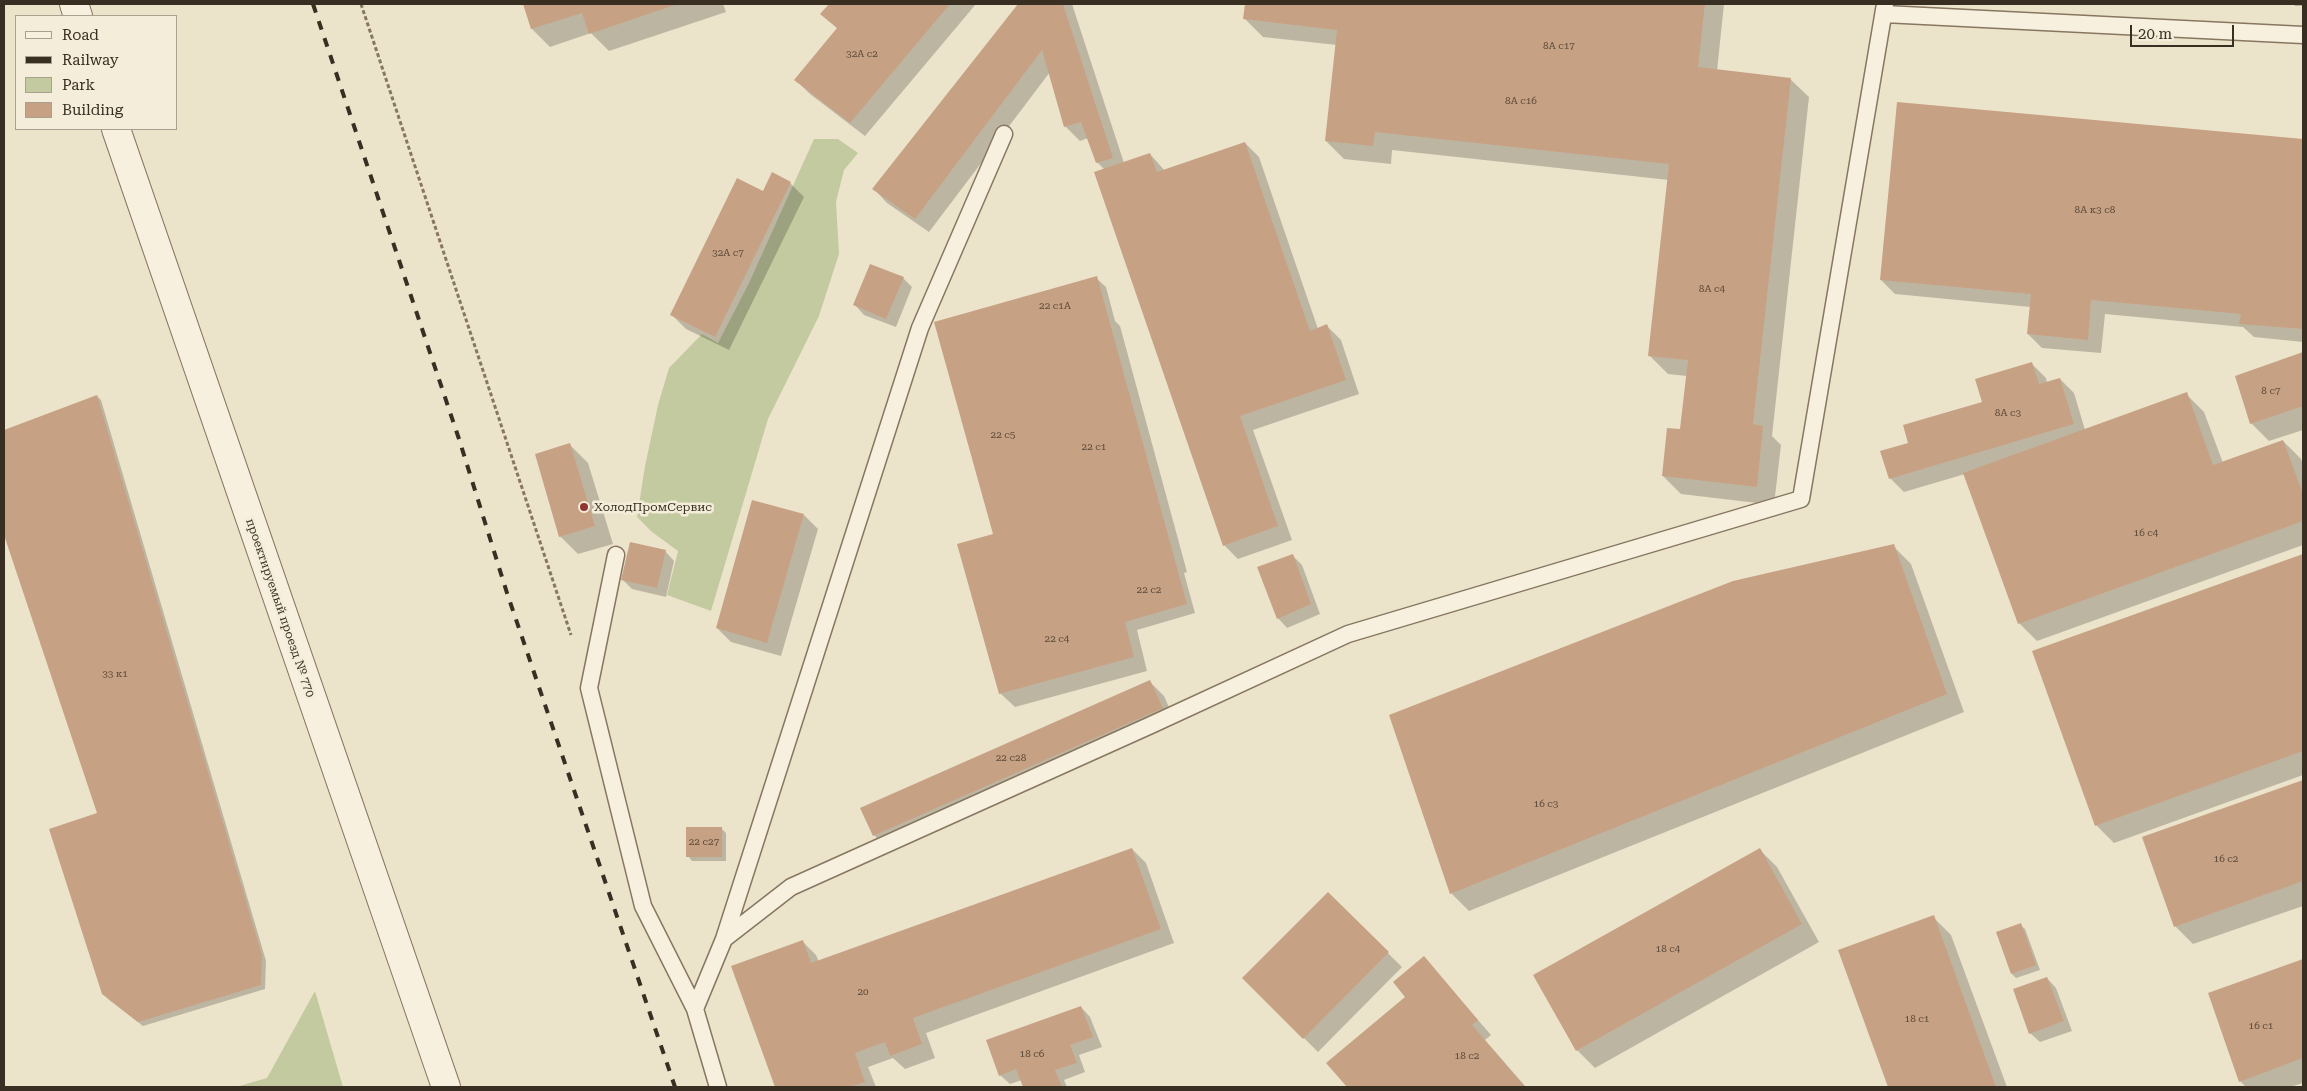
<!DOCTYPE html>
<html>
<head>
<meta charset="utf-8">
<style>
	body { margin:0 }
	#map { position:relative; width:2307px; height:1091px; overflow:hidden; background:#ece3cb; font-family:"Roboto Serif",serif }
	canvas { display:block }
	.frame { position:absolute; inset:0; border:5px solid #392e22; pointer-events:none }
	.legend { position:absolute; left:15px; top:15px; width:162px; height:115px; box-sizing:border-box; background:#f4edda; border:1px solid #a9a190; margin:0; padding:6px 9px; list-style:none; font-size:15px; color:#392e22 }
	.legend li { display:flex; align-items:center; gap:10px; height:25px }
	.legend b { width:25px; border:1px solid #a9a190 }
	.scale { position:absolute; left:2130px; top:25px; width:104px; height:22px; box-sizing:border-box; border:2px solid #392e22; border-top:0; padding-left:6px; font-size:15px; line-height:18px; white-space:nowrap; color:#392e22; -webkit-text-stroke:4px #f4edda; paint-order:stroke }
</style>
</head>
<body>
<div id="map">
<canvas width="2307" height="1091"></canvas>
<div class="frame"></div>
<ul class="legend">
<li><b style="height:6px;background:#f7f0de"></b>Road</li>
<li><b style="height:6px;background:#392e22"></b>Railway</li>
<li><b style="height:14px;background:#c4ca9f"></b>Park</li>
<li><b style="height:14px;background:#c7a184"></b>Building</li>
</ul>
<div class="scale">20 m</div>
</div>
<script>
const ctx = document.querySelector('canvas').getContext('2d');
ctx.lineJoin = 'round';
function paint(path, color) {
  ctx.fillStyle = color;
  ctx.fill(path, 'evenodd');
}
function toPath(rows) {
  const path = new Path2D();
  for (const r of rows) {
    path.moveTo(r[0], r[1]);
    for (let i = 2; i < r.length; i += 2) path.lineTo(r[i], r[i + 1]);
  }
  return path;
}
function strokePath(path, color, width, dash) {
  ctx.strokeStyle = color;
  ctx.lineWidth = width;
  ctx.lineCap = dash ? 'butt' : 'round';
  ctx.setLineDash(dash || []);
  ctx.stroke(path);
}
function drawText(font, color, halo, rows, align = 'center') {
  ctx.font = font + ' "Roboto Serif",serif';
  ctx.lineWidth = 5;
  ctx.setLineDash([]);
  ctx.textBaseline = 'middle';
  ctx.strokeStyle = halo;
  ctx.fillStyle = color;
  for (const [text, x, y, turn = 0] of rows) {
    ctx.save();
    ctx.translate(x, y);
    ctx.rotate((+turn || 0) * Math.PI / 180);
    ctx.textAlign = isNaN(turn) ? turn : align;
    if (halo) ctx.strokeText(text, 0, 0);
    ctx.fillText(text, 0, 0);
    ctx.restore();
  }
}
const green = toPath([
	[814,139,838,139,858,153,844,170,836,202,839,254,819,316,768,419,711,611,667,595,678,551,652,532,637,517,645,466,658,405,669,368,702,334,718,343,749,283],
	[315,991,343,1087,236,1087,267,1078]
]);
const shadow = toPath([
	[524,4,723,4,726,12,609,51,591,33,550,47,532,29],
	[830,4,976,4,865,136,810,94,796,80,838,29,822,14],
	[1020,4,1072,4,1124,163,1150,154,1165,171,1245,143,1259,157,1318,329,1327,326,1341,340,1359,394,1253,430,1292,540,1238,559,1224,545,1105,170,1098,163,1088,138,1080,141,1066,127,1050,72,929,232,887,203,874,189],
	[1246,4,1724,4,1717,71,1790,79,1809,97,1772,436,1781,445,1774,505,1681,494,1663,476,1681,431,1687,376,1668,374,1650,356,1669,180,1392,150,1391,164,1344,159,1326,141,1337,45,1263,37,1245,19],
	[2293,4,2303,4,2303,6,2295,6],
	[1898,104,2303,141,2303,342,2254,337,2243,327,2105,314,2101,353,2042,348,2028,334,2031,307,1895,294,1881,280],
	[790,183,804,197,729,350,686,329,672,315],
	[903,278,912,287,896,327,864,315,855,305],
	[1096,278,1106,287,1115,321,1120,326,1187,572,1184,573,1195,613,1137,630,1147,671,1015,707,1000,693,995,535],
	[2303,354,2303,430,2269,441,2251,423,2236,377],
	[2032,364,2046,378,2047,383,2060,379,2074,393,2085,430,2186,394,2204,412,2223,463,2283,441,2301,459,2303,465,2303,545,2037,641,2019,623,1965,474,1904,492,1890,478,1909,444,1984,403],
	[97,396,101,400,266,961,265,989,143,1026,108,999,98,814,4,531,4,431],
	[570,445,588,463,613,544,578,554,560,536],
	[804,515,818,529,781,656,731,642,717,628],
	[1893,546,1911,564,1964,712,1469,911,1451,893],
	[665,551,674,561,666,597,632,589,623,580],
	[1292,555,1302,565,1320,614,1287,628,1278,618],
	[2303,555,2303,775,2114,843,2096,825,2033,652],
	[1150,682,1164,696,1176,723,888,849,874,835],
	[2303,781,2303,906,2193,944,2175,926,2143,837],
	[721,828,726,833,726,861,692,861,688,856],
	[1132,849,1146,863,1174,943,926,1033,935,1058,905,1069,893,1058,868,1067,876,1087,776,1087,733,967,802,941,816,955,819,962],
	[1759,849,1777,867,1819,942,1595,1068,1577,1050],
	[1328,894,1402,967,1318,1052,1244,978],
	[1933,917,1951,935,2007,1087,1889,1087,1840,951],
	[2020,925,2025,929,2040,970,2016,978,2012,974,1997,933],
	[1424,958,1491,1035,1485,1040,1526,1087,1348,1087,1406,997],
	[2303,960,2303,1083,2290,1087,2246,1087,2240,1081,2210,994],
	[2047,978,2056,988,2072,1031,2040,1042,2030,1033],
	[1081,1007,1090,1017,1102,1047,1079,1055,1085,1072,1064,1080,1067,1087,1024,1087,1022,1080,1010,1084,1000,1075]
]);
const building = toPath([
	[523,4,678,4,589,34,582,13,531,29],
	[829,4,950,4,850,123,794,80,837,28,820,14],
	[1018,4,1063,4,1113,158,1096,163,1081,122,1064,127,1042,50,915,219,872,189],
	[1245,4,1705,4,1698,67,1791,78,1753,424,1763,426,1757,487,1662,476,1667,428,1680,429,1688,360,1648,356,1669,164,1375,132,1373,146,1325,141,1337,30,1243,19],
	[1897,102,2303,139,2303,329,2239,324,2241,314,2091,300,2088,340,2027,334,2031,294,1880,280],
	[1245,142,1310,331,1327,324,1346,380,1240,416,1278,526,1223,546,1094,172,1150,153,1157,172],
	[772,172,791,182,715,337,670,315,737,178,763,191],
	[870,264,904,277,886,319,853,305],
	[1097,276,1187,604,1125,622,1134,657,999,694,957,544,993,534,934,322],
	[2303,352,2303,406,2250,424,2235,376],
	[2032,362,2039,384,2060,378,2074,424,1889,479,1880,451,1908,443,1903,425,1982,402,1975,379],
	[2187,392,2213,465,2283,440,2303,494,2303,521,2018,624,1963,473],
	[97,395,262,955,261,985,138,1022,102,994,49,829,97,813,4,535,4,430],
	[570,443,595,526,559,537,535,454],
	[752,500,804,514,767,643,716,628],
	[630,542,666,550,657,588,621,580],
	[1894,544,1947,694,1450,894,1389,715,1733,581],
	[1293,554,1311,604,1277,619,1257,567],
	[2303,554,2303,751,2095,826,2032,651],
	[1150,680,1163,708,873,836,860,808],
	[2303,780,2303,881,2174,927,2142,837],
	[686,827,722,827,722,857,686,857],
	[1132,848,1161,929,913,1018,922,1044,890,1056,885,1042,855,1053,865,1082,850,1087,775,1087,731,966,803,940,811,963],
	[1760,848,1802,924,1576,1051,1533,975],
	[1328,892,1389,952,1303,1039,1242,978],
	[1934,915,1996,1087,1888,1087,1838,950],
	[2021,923,2036,965,2011,974,1996,932],
	[1424,956,1478,1020,1472,1025,1525,1087,1347,1087,1326,1063,1405,997,1393,982],
	[2303,959,2303,1058,2239,1082,2208,993],
	[2047,977,2064,1021,2029,1034,2013,989],
	[1081,1006,1093,1037,1070,1045,1077,1063,1055,1070,1062,1087,1023,1087,1016,1069,999,1076,986,1040]
]);
const path = toPath([
	[361,4,571,635]
]);
const service = toPath([
	[1884,14,2303,35],
	[616,555,589,688,643,906,695,1009],
	[724,939,920,328,1004,134],
	[718,1087,695,1009,724,939,791,887,1151,725,1348,634,1801,499,1885,4]
]);
const tertiary = toPath([
	[74,4,78,16],
	[116,129,446,1087]
]);
const rail = toPath([
	[313,4,459,439,507,593,675,1087]
]);
const markers = [
	[584,507,5,"#923635"]
];
const numberNames = [
	["8А с17",1559,46],
	["32А с2",862,54],
	["8А с16",1521,101],
	["8А к3 с8",2095,210],
	["32А с7",728,253],
	["8А с4",1712,289],
	["22 с1А",1055,306],
	["8 с7",2271,391],
	["8А с3",2008,413],
	["22 с5",1003,435],
	["22 с1",1094,447],
	["16 с4",2146,533],
	["22 с2",1149,590],
	["22 с4",1057,639],
	["33 к1",115,674],
	["22 с28",1011,758],
	["16 с3",1546,804],
	["22 с27",704,842],
	["16 с2",2226,859],
	["18 с4",1668,949],
	["20",863,992],
	["18 с1",1917,1019],
	["16 с1",2261,1026],
	["18 с6",1032,1054],
	["18 с2",1467,1056]
];
const poiNames = [
	["ХолодПромСервис",594,507]
];
const streetNames = [
	["проектируемый проезд № 770",280,608,71]
];
paint(green, '#c4ca9f');
paint(shadow, '#0003');
paint(building, '#c7a184');
strokePath(service, '#877660', 19);
strokePath(tertiary, '#877660', 30);
strokePath(path, '#877660', 3, [4, 2.5]);
strokePath(service, '#f7f0de', 16);
strokePath(tertiary, '#f7f0de', 28);
strokePath(rail, '#392e22', 4, [9, 9]);
for (const [x, y, r, color] of markers) {
  const dot = new Path2D();
  dot.arc(x, y, r, 0, 2 * Math.PI);
  ctx.fillStyle = color;
  ctx.fill(dot);
  strokePath(dot, '#f4edda', 2);
}
drawText('10px', '#5c4b3a', null, numberNames);
drawText('12px', '#392e22', '#f4edda', poiNames, 'left');
drawText('12px', '#392e22', '#f4edda', streetNames);
</script>
</body>
</html>
